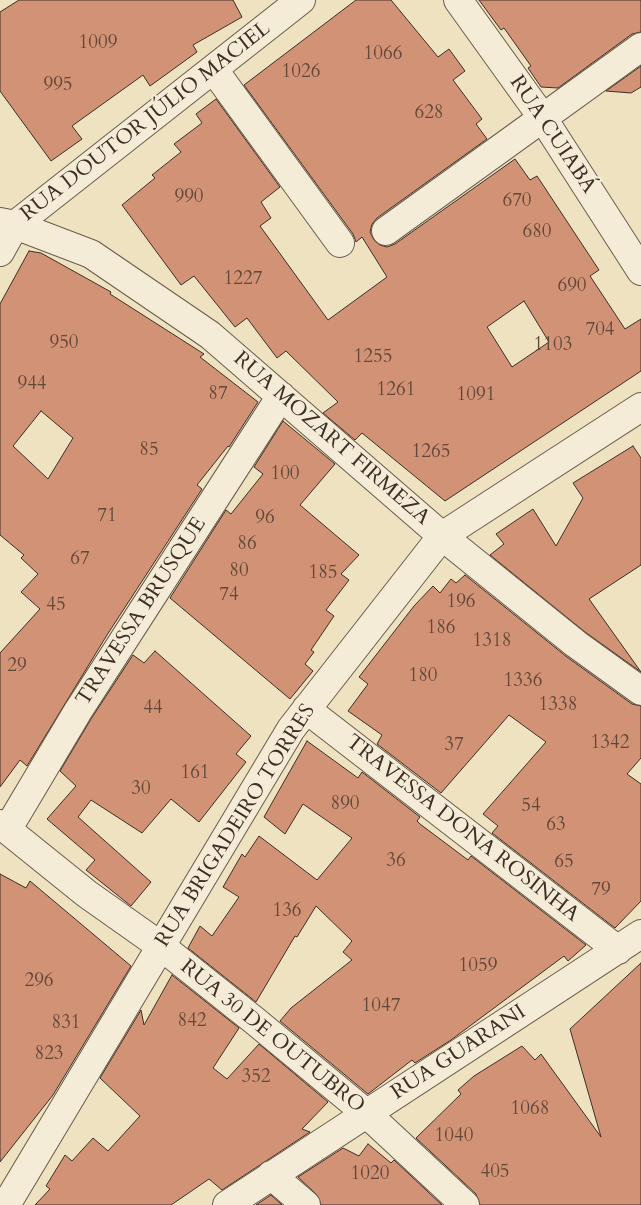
<!DOCTYPE html>
<html>
<head>
<meta charset="utf-8">
<style>
	body { margin:0 }
	canvas { display:block; background:#eee2c1 }
</style>
</head>
<body>
<canvas width="641" height="1205"></canvas>
<script>
const ctx = document.querySelector('canvas').getContext('2d');
ctx.lineJoin = 'round';
function paint(path, color) {
  ctx.fillStyle = color;
  ctx.fill(path, 'evenodd');
}
function toPath(rows) {
  const path = new Path2D();
  for (const r of rows) {
    path.moveTo(r[0], r[1]);
    for (let i = 2; i < r.length; i += 2) path.lineTo(r[i], r[i + 1]);
  }
  return path;
}
function strokePath(path, color, width, dash) {
  ctx.strokeStyle = color;
  ctx.lineWidth = width;
  ctx.lineCap = dash ? 'butt' : 'round';
  ctx.setLineDash(dash || []);
  ctx.stroke(path);
}
function drawText(font, color, halo, rows, align = 'center') {
  ctx.font = font + ' Cardo,serif';
  ctx.lineWidth = 4.5;
  ctx.setLineDash([]);
  ctx.textBaseline = 'middle';
  ctx.strokeStyle = halo;
  ctx.fillStyle = color;
  for (const [text, x, y, turn = 0] of rows) {
    ctx.save();
    ctx.translate(x, y);
    ctx.rotate((+turn || 0) * Math.PI / 180);
    ctx.textAlign = isNaN(turn) ? turn : align;
    if (halo) ctx.strokeText(text, 0, 0);
    ctx.fillText(text, 0, 0);
    ctx.restore();
  }
}
const building = toPath([
	[19,0,233,0,242,17,193,45,197,52,150,86,143,75,72,126,82,139,51,161,0,91,0,12,19,0],
	[356,0,391,0,438,57,449,49,465,71,453,80,482,119,476,124,487,139,377,218,372,224,370,232,374,240,380,245,387,247,395,244,515,159,530,180,537,176,599,270,590,276,625,329,641,319,641,371,445,501,362,433,355,440,323,413,338,402,286,351,277,358,247,318,235,327,194,276,181,285,122,205,155,178,152,175,181,152,174,144,202,123,196,114,216,99,280,187,261,202,271,218,260,226,328,320,387,277,362,237,356,242,353,234,244,85,356,0],
	[524,301,549,342,512,367,487,327,524,301],
	[479,0,641,0,641,32,632,34,558,88,541,87,528,68,531,66,504,28,501,30,479,0],
	[641,66,641,87,631,93,606,91,641,66],
	[29,251,41,253,111,292,110,294,204,354,200,357,258,402,229,447,228,446,197,485,202,489,107,635,27,766,20,760,0,787,0,653,40,609,21,592,38,574,21,558,24,555,0,535,0,304,29,251],
	[41,411,73,438,48,479,13,446,41,411],
	[283,421,335,464,300,505,359,555,341,574,349,580,326,610,334,616,311,650,314,652,305,664,313,671,290,699,170,598,226,510,231,514,263,474,254,467,283,421],
	[633,446,641,458,641,565,589,599,641,672,585,632,490,555,504,544,496,534,533,509,556,546,583,498,573,483,633,446],
	[465,575,567,657,632,704,641,706,641,758,627,774,641,784,641,901,615,928,492,833,498,826,483,814,546,742,509,715,441,793,377,744,382,735,348,711,368,684,359,677,414,606,433,586,440,593,451,579,456,583,465,575],
	[155,651,251,736,236,754,246,762,199,822,171,799,142,833,91,800,78,817,151,882,131,906,86,870,95,860,47,819,76,786,60,771,91,719,133,655,144,663,155,651],
	[307,741,358,778,362,772,420,817,417,821,420,824,468,860,471,856,586,945,568,961,564,956,451,1040,415,1063,412,1060,368,1094,280,1021,291,1008,352,960,343,952,352,941,316,906,297,937,295,936,256,1002,188,948,200,926,212,936,239,897,223,887,242,854,245,857,259,836,317,880,352,838,303,804,285,834,264,817,307,741],
	[0,874,26,888,30,881,131,966,53,1095,0,1162,0,874],
	[641,963,641,1205,480,1205,476,1194,416,1138,461,1094,458,1090,474,1076,522,1046,535,1060,541,1054,601,1137,570,1029,641,963],
	[172,975,239,1028,213,1068,227,1079,259,1044,328,1102,302,1129,310,1132,222,1190,209,1179,171,1205,35,1205,50,1189,46,1186,65,1155,72,1161,93,1138,108,1151,140,1116,100,1078,141,1010,144,1025,172,975],
	[368,1144,391,1163,394,1160,442,1205,321,1205,316,1194,298,1177,343,1148,359,1156,368,1144],
	[271,1195,282,1205,256,1205,271,1195]
]);
const minor = toPath([
	[458,0,542,117,641,271],
	[214,70,340,243],
	[0,222,15,225,91,254,210,335,442,536,576,644,641,691],
	[386,231,641,47],
	[0,252,15,225,301,0],
	[306,709,618,950],
	[0,824,87,894,162,947,255,1021,366,1113,465,1205],
	[7,830,78,711,281,396],
	[271,1175,306,1205],
	[6,1205,291,729,442,536,641,407],
	[227,1205,641,934]
]);
const numberNames = [
	["1009",98,44],
	["1066",383,55],
	["1026",301,73],
	["995",58,86],
	["628",429,114],
	["990",189,198],
	["670",517,202],
	["680",537,233],
	["1227",243,280],
	["690",572,287],
	["704",600,331],
	["950",64,344],
	["1103",553,346],
	["1255",373,358],
	["944",32,385],
	["1261",396,391],
	["87",218,395],
	["1091",476,396],
	["85",149,451],
	["1265",431,453],
	["100",285,475],
	["71",107,517],
	["96",265,519],
	["86",247,545],
	["67",80,560],
	["80",239,572],
	["185",323,574],
	["74",229,596],
	["196",461,603],
	["45",56,606],
	["186",441,629],
	["1318",492,642],
	["29",17,667],
	["180",423,677],
	["1336",523,682],
	["1338",558,706],
	["44",153,709],
	["1342",610,744],
	["37",454,746],
	["161",195,774],
	["30",141,790],
	["890",345,805],
	["54",531,807],
	["63",556,826],
	["36",396,862],
	["65",564,863],
	["79",601,891],
	["136",287,912],
	["1059",478,967],
	["296",39,982],
	["1047",381,1007],
	["842",192,1022],
	["831",66,1024],
	["823",49,1055],
	["352",256,1078],
	["1068",530,1110],
	["1040",454,1137],
	["405",495,1173],
	["1020",370,1175]
];
const streetNames = [
	["RUA DOUTOR JÚLIO MACIEL",146,122,-38],
	["RUA CUIABÁ",552,135,56],
	["RUA MOZART FIRMEZA",331,439,41],
	["TRAVESSA BRUSQUE",142,612,-57],
	["RUA BRIGADEIRO TORRES",236,826,-58],
	["TRAVESSA DONA ROSINHA",462,829,38],
	["RUA 30 DE OUTUBRO",272,1037,39],
	["RUA GUARANI",459,1053,-33]
];
paint(building, '#d29275');
strokePath(building, '#3e2f26', 1);
strokePath(minor, '#6a5c4d', 30);
strokePath(minor, '#f4ecd7', 28);
drawText('19px', '#63483a', null, numberNames);
drawText('21px', '#3e2f26', '#f4ecd7', streetNames);
</script>
</body>
</html>
